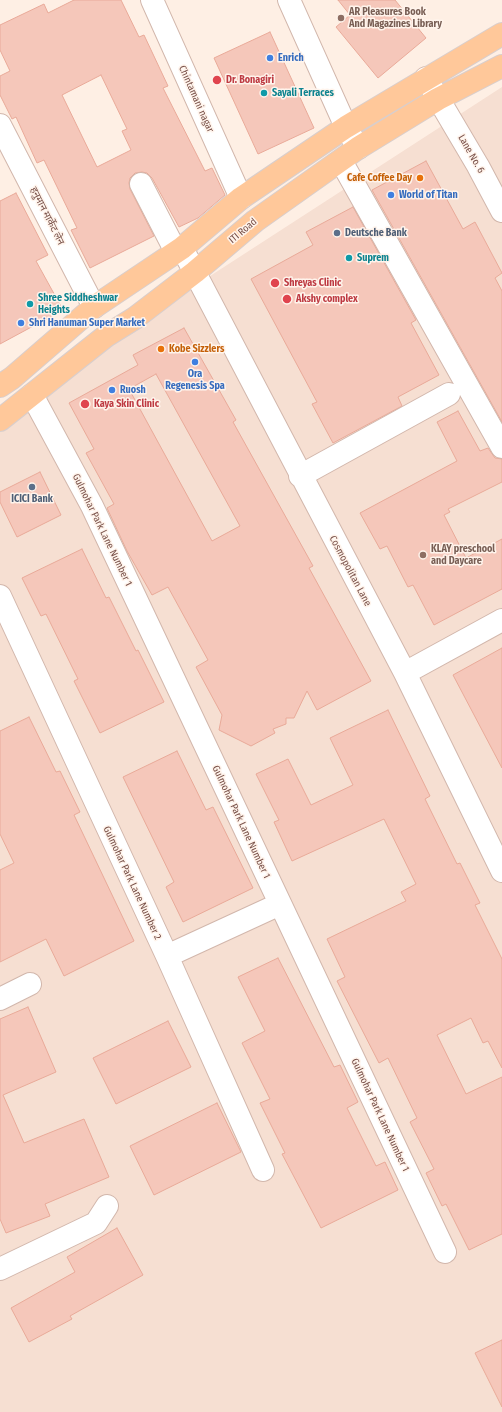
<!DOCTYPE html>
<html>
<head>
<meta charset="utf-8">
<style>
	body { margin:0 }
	canvas { display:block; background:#feefe4 }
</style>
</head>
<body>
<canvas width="502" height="1412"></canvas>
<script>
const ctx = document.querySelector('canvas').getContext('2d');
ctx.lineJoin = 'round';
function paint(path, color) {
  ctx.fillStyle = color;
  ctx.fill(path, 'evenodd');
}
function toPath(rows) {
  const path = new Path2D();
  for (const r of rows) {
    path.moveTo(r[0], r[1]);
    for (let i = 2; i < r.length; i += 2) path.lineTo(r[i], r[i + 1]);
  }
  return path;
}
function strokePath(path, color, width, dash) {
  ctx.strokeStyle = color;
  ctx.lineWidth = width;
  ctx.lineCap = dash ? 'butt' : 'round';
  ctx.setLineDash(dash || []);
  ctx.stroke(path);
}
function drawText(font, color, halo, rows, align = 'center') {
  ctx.font = font + ' "Fira Sans Condensed","Noto Sans Devanagari",sans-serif';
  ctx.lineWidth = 3;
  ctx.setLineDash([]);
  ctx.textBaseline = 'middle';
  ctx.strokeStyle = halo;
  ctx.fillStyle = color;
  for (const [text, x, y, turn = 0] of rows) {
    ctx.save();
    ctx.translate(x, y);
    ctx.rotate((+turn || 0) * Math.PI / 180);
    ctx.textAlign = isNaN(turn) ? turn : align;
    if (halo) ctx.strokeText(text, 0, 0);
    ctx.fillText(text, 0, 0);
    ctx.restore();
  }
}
const residential = toPath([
	[502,87,502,1412,0,1412,0,412]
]);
const building = toPath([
	[74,0,121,0,139,37,144,35,168,86,163,88,205,171,212,168,225,195,198,218,179,227,152,178,147,173,142,172,135,173,130,178,129,183,130,189,154,236,90,268,71,230,77,228,44,160,37,163,16,117,12,119,0,95,0,76,10,71,0,50,0,25,44,4,48,13,74,0],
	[101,75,127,129,122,131,131,150,97,167,62,95,101,75],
	[338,0,395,0,426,38,378,78,336,27,350,15,338,0],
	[270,32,314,128,258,154,214,58,270,32],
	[426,161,463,229,475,222,502,273,495,278,502,291,502,422,372,190,426,161],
	[16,193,48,255,36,261,63,310,0,344,0,201,16,193],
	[353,207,416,320,411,323,439,375,398,397,402,406,333,443,312,404,317,402,251,279,313,245,306,232,353,207],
	[184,328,236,420,233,422,313,566,309,568,371,681,317,710,307,691,294,718,286,718,286,724,273,729,275,733,251,746,219,730,222,715,196,667,208,660,168,587,152,595,127,551,107,508,114,504,86,453,94,449,69,403,138,365,133,355,184,328],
	[156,374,240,526,212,541,129,389,156,374],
	[458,411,480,451,488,448,495,458,502,459,502,482,448,509,450,512,444,515,466,558,502,539,502,589,434,625,413,585,408,587,387,546,380,549,360,513,457,461,437,422,458,411],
	[40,472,61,515,17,537,0,502,0,492,40,472],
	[82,549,106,598,109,597,136,651,138,650,164,702,100,733,74,681,78,679,46,614,41,616,22,578,82,549],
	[502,648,502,768,453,675,502,648],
	[388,710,430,796,425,799,457,864,460,863,480,903,475,905,502,959,502,1068,488,1041,483,1043,471,1018,437,1035,466,1094,502,1077,502,1234,469,1250,446,1204,442,1206,426,1173,434,1169,410,1122,417,1118,388,1058,379,1063,337,981,345,977,327,939,406,901,401,892,416,884,384,819,292,861,274,822,279,820,256,774,288,759,311,805,353,785,330,738,388,710],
	[29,717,56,772,60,771,80,812,74,815,134,941,64,976,46,939,0,962,0,870,14,863,0,834,0,731,29,717],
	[177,751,206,810,213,807,253,888,183,922,166,887,174,882,123,777,177,751],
	[278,958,334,1067,340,1065,358,1102,347,1108,376,1166,385,1162,398,1190,321,1228,282,1154,285,1153,260,1103,270,1099,242,1043,265,1031,238,977,278,958],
	[28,1007,56,1072,3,1095,24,1143,84,1119,109,1177,45,1204,50,1216,6,1233,0,1219,0,1019,28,1007],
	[168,1021,191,1067,116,1104,93,1058,168,1021],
	[217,1103,241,1152,154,1195,130,1146,217,1103],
	[117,1228,143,1275,70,1316,72,1319,29,1342,11,1308,75,1272,67,1257,117,1228],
	[502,1340,502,1407,475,1353,502,1340]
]);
const minor = toPath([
	[152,0,241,198],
	[289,0,346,127,358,148],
	[426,78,478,166,502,211],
	[0,125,94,307],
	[341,161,502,447],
	[141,184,176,252],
	[182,248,405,673,502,871],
	[32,395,92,506,445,1252],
	[300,476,449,394],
	[0,596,167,956,263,1170],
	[405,673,502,620],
	[167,956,280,904],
	[0,999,30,984],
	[0,1269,96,1223,107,1206]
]);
const major = toPath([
	[0,386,12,378,94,307,182,248,241,198,346,127,502,34],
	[0,420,106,336,135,318,195,272,255,221,358,148,438,99,502,66]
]);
const markers = [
	[341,18,4,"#8d6e63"],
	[270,58,4,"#3f7fe0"],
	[217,80,5,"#e0444e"],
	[264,93,4,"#0f9aa8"],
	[420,178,4,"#e8710a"],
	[391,195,4,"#3f7fe0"],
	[337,233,4,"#5c6f8a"],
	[349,258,4,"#0f9aa8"],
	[275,283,5,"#e0444e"],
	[287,299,5,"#e0444e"],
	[30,304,4,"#0f9aa8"],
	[21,323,4,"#3f7fe0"],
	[161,349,4,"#e8710a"],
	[195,362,4,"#3f7fe0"],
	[112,390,4,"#3f7fe0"],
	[85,404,5,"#e0444e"],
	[32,487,4,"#5c6f8a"],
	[423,555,4,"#8d6e63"]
];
const educationNames = [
	["AR Pleasures Book",349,12],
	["And Magazines Library",349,24],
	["KLAY preschool",431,549],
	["and Daycare",431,561]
];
const shopNames = [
	["Enrich",278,58],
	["World of Titan",399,195],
	["Shri Hanuman Super Market",29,323],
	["Ora",195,374,"center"],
	["Regenesis Spa",195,386,"center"],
	["Ruosh",120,390]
];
const healthNames = [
	["Dr. Bonagiri",226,80],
	["Shreyas Clinic",284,283],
	["Akshy complex",296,299],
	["Kaya Skin Clinic",94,404]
];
const cultureNames = [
	["Sayali Terraces",272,93],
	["Suprem",357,258],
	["Shree Siddheshwar",38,298],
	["Heights",38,310]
];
const streetNames = [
	["Chintamani nagar",196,99,66],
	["Lane No. 6",471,154,60],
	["हनुमान मार्केट लेन",47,216,63],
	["ITI Road",243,231,-40],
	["Gulmohar Park Lane Number 1",102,530,64],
	["Cosmopolitan Lane",350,571,62],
	["Gulmohar Park Lane Number 1",241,822,65],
	["Gulmohar Park Lane Number 2",132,883,65],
	["Gulmohar Park Lane Number 1",380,1115,65]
];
const foodNames = [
	["Cafe Coffee Day",412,178],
	["Kobe Sizzlers",169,349,"left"]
];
const serviceNames = [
	["Deutsche Bank",345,233],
	["ICICI Bank",32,499,"center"]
];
paint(residential, '#f6dfd2');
paint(building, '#f5c7ba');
strokePath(building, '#e9aa99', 1);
strokePath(minor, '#d2b7ac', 24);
strokePath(major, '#d9cecc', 24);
strokePath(minor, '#fff', 22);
strokePath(major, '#ffc89a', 22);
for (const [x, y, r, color] of markers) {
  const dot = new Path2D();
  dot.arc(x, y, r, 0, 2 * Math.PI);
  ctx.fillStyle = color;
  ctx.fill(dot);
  strokePath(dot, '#fff4ec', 1.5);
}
drawText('bold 10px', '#785e54', '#fff4ec', educationNames, 'left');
drawText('bold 10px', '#366cbe', '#fff4ec', shopNames, 'left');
drawText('bold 10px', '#be3a42', '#fff4ec', healthNames, 'left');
drawText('bold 10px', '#0d838f', '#fff4ec', cultureNames, 'left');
drawText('10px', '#785048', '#fff4ec', streetNames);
drawText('bold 10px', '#c56008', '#fff4ec', foodNames, 'right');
drawText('bold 10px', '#4e5e75', '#fff4ec', serviceNames, 'left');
</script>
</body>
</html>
